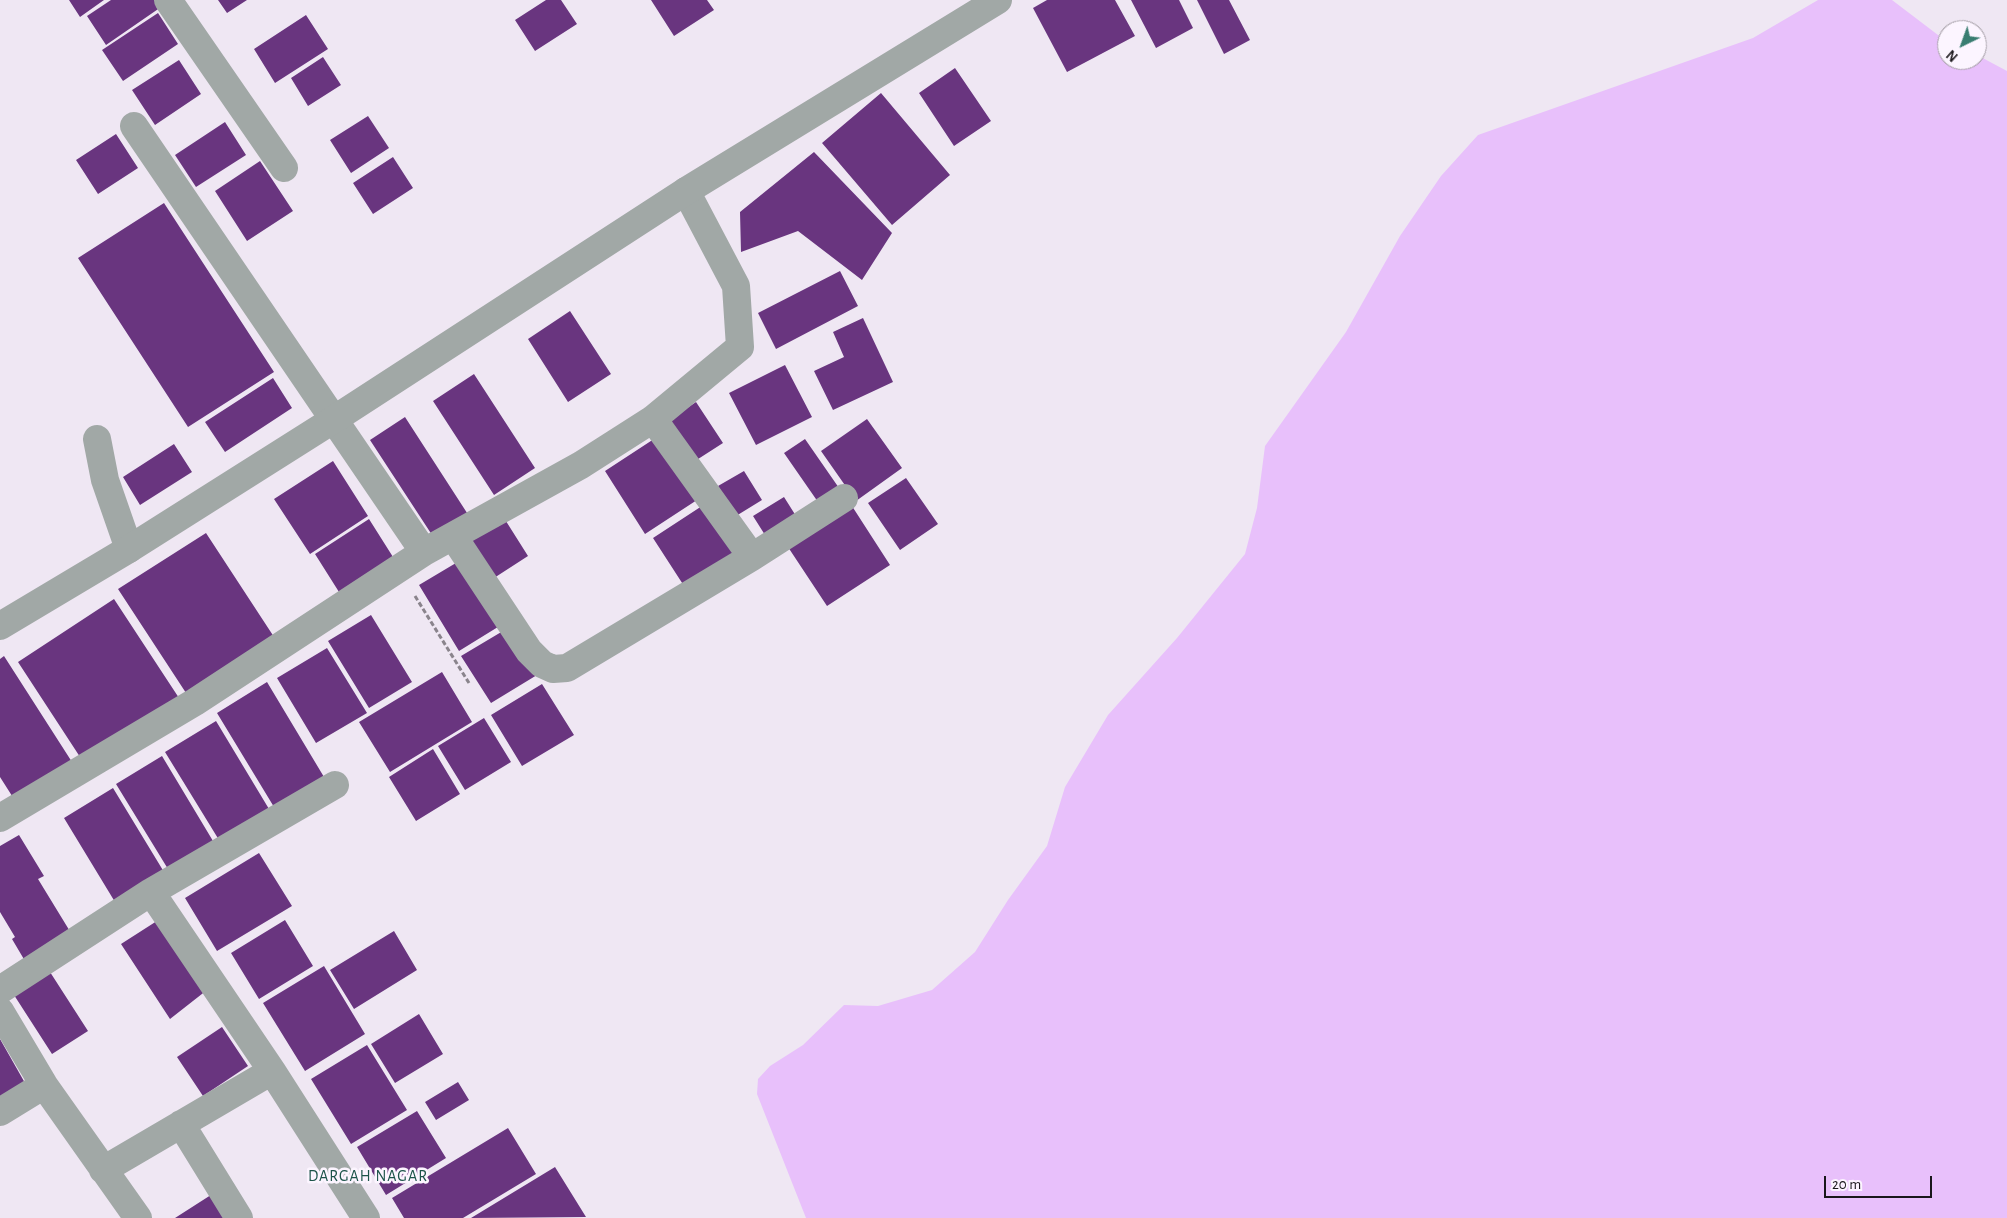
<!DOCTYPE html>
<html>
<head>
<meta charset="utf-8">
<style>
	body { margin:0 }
	#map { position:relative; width:2007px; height:1218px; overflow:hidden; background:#efe7f3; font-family:"Alegreya Sans",sans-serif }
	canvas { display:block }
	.north { position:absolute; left:1937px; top:20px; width:50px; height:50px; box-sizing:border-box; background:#fcf5ff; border:1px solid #a29ca4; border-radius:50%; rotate:222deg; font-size:14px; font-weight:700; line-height:20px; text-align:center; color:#1a171b }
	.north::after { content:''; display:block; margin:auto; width:18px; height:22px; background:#397d71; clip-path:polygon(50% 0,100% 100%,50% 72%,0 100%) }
	.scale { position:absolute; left:1824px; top:1176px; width:108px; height:22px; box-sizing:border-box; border:2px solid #1a171b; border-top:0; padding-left:6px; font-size:15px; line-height:18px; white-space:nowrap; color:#1a171b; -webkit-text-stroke:4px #fcf5ff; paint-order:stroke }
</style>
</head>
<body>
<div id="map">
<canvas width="2007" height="1218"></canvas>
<div class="north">N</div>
<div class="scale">20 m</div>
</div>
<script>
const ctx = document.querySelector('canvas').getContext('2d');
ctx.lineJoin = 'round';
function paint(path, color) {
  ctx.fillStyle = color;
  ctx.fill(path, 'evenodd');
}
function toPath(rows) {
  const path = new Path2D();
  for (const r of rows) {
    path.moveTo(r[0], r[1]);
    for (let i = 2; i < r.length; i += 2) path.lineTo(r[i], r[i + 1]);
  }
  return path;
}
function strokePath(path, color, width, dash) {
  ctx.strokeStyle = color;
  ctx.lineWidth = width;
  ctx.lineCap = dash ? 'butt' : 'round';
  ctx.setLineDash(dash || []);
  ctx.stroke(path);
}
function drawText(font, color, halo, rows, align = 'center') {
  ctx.font = font + ' "Alegreya Sans",sans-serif';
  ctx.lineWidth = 5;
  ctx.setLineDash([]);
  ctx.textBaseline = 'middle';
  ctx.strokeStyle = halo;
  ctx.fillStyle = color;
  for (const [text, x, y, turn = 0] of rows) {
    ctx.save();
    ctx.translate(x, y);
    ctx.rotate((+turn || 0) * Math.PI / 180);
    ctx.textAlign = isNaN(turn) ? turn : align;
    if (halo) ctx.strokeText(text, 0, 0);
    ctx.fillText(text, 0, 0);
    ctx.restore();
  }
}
const green = toPath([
	[1818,0,1892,0,1938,35,1947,40,1947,60,1977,60,1977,55,2007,71,2007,1218,806,1218,757,1094,758,1079,770,1066,803,1045,844,1005,878,1006,932,990,975,952,1008,900,1047,846,1065,787,1108,715,1177,638,1245,554,1257,508,1265,446,1346,332,1400,236,1441,176,1478,135,1753,38]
]);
const building = toPath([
	[69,0,104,0,80,17],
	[111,0,161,0,164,5,106,45,87,16],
	[218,0,247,0,227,13],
	[546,0,561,0,577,24,535,51,515,20],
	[651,0,707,0,714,10,674,36],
	[1047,0,1115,0,1135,36,1067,72,1033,8],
	[1131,0,1179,0,1193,28,1156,48],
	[1197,0,1229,0,1250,40,1224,54],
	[158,13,178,44,123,81,102,50],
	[306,15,328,49,275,83,254,49],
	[323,57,341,85,308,106,291,78],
	[179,60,201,94,155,125,132,90],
	[955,68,991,121,954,146,919,93],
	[881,93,950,175,892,225,822,143],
	[368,116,389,148,351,173,330,140],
	[225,122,246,155,196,187,175,155],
	[116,134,138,168,98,194,76,160],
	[814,152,892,233,862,280,798,231,741,252,740,212],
	[393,157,413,188,373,214,353,183],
	[260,161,293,211,247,241,215,191],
	[164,203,274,372,188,427,78,258],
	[840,271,858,306,776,349,758,313],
	[570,311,611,374,568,402,528,339],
	[863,318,893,382,833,410,814,371,844,357,833,332],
	[785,365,812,417,756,445,729,393],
	[474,374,535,468,494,495,433,401],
	[273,378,292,408,225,452,205,422],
	[696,402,723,443,695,461,669,420],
	[405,417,469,516,434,538,370,440],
	[867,419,902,468,856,501,821,451],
	[657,437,697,500,645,534,605,471],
	[805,439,839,488,818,502,784,453],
	[174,444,192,472,140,505,123,477],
	[333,461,368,516,310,554,274,499],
	[744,471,762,500,736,516,718,486],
	[906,478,938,524,900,550,868,503],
	[784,497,796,516,765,535,753,516],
	[850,503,890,565,827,606,786,544],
	[705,504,738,555,686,589,653,538],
	[504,518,528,556,494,578,470,540],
	[369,519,393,557,339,592,315,554],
	[206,533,276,640,188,696,118,589],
	[466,557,506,622,459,651,419,585],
	[114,599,179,698,82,760,18,662],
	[371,615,412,682,369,708,328,641],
	[508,628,537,675,491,703,461,656],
	[327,648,367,713,316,743,277,678],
	[4,656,72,762,14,799,0,777,0,659],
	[442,672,472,722,390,772,359,722],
	[267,682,324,777,274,807,217,713],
	[542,684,574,735,522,766,491,715],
	[484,718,511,762,465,790,438,746],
	[216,721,269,809,219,840,165,752],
	[433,749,460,794,416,821,389,777],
	[162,756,213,841,168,869,116,784],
	[113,788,164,872,115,902,64,818],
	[19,835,44,876,38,879,71,933,25,961,12,939,15,937,0,912,0,846],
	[259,853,292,906,217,951,185,898],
	[160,919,207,990,170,1019,121,944],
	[285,920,313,966,259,999,231,953],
	[394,931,417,970,354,1009,330,970],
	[324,966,365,1034,305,1071,263,1003],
	[50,972,88,1031,52,1054,14,995],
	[419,1014,443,1054,395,1083,371,1044],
	[222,1027,248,1066,203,1096,177,1057],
	[0,1039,25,1083,0,1097],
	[367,1045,407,1110,351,1144,311,1079],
	[458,1082,469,1100,436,1120,425,1102],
	[417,1111,446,1158,386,1195,357,1147],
	[508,1128,536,1174,463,1218,404,1218,392,1198],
	[555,1167,586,1217,471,1218],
	[214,1193,231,1218,175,1218]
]);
const path = toPath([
	[415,596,469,683]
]);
const minor = toPath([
	[168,0,284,168],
	[134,126,424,552],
	[97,439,105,480,129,549],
	[453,536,529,651,542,664,553,669,567,668,752,557,653,419],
	[752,557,844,498],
	[0,818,195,702,424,552,581,465,653,419,740,347,736,286,686,191],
	[151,892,272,1071,366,1218],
	[0,990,151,892,335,785],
	[0,1011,44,1085,138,1218],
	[0,1112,44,1085],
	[181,1124,239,1218],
	[103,1170,272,1071]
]);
const tertiary = toPath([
	[0,626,129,549,333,420,686,191,998,0]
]);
const neighbourhoodNames = [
	["DARGAH NAGAR",368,1176]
];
paint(green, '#e8c0fb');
paint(building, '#69357f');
strokePath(path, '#8a848c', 3, [5, 2.5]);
strokePath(minor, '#a1a8a6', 28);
strokePath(tertiary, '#a1a8a6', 28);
ctx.letterSpacing = '1px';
drawText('16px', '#1d544a', '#fcf5ff', neighbourhoodNames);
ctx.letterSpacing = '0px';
</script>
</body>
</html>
